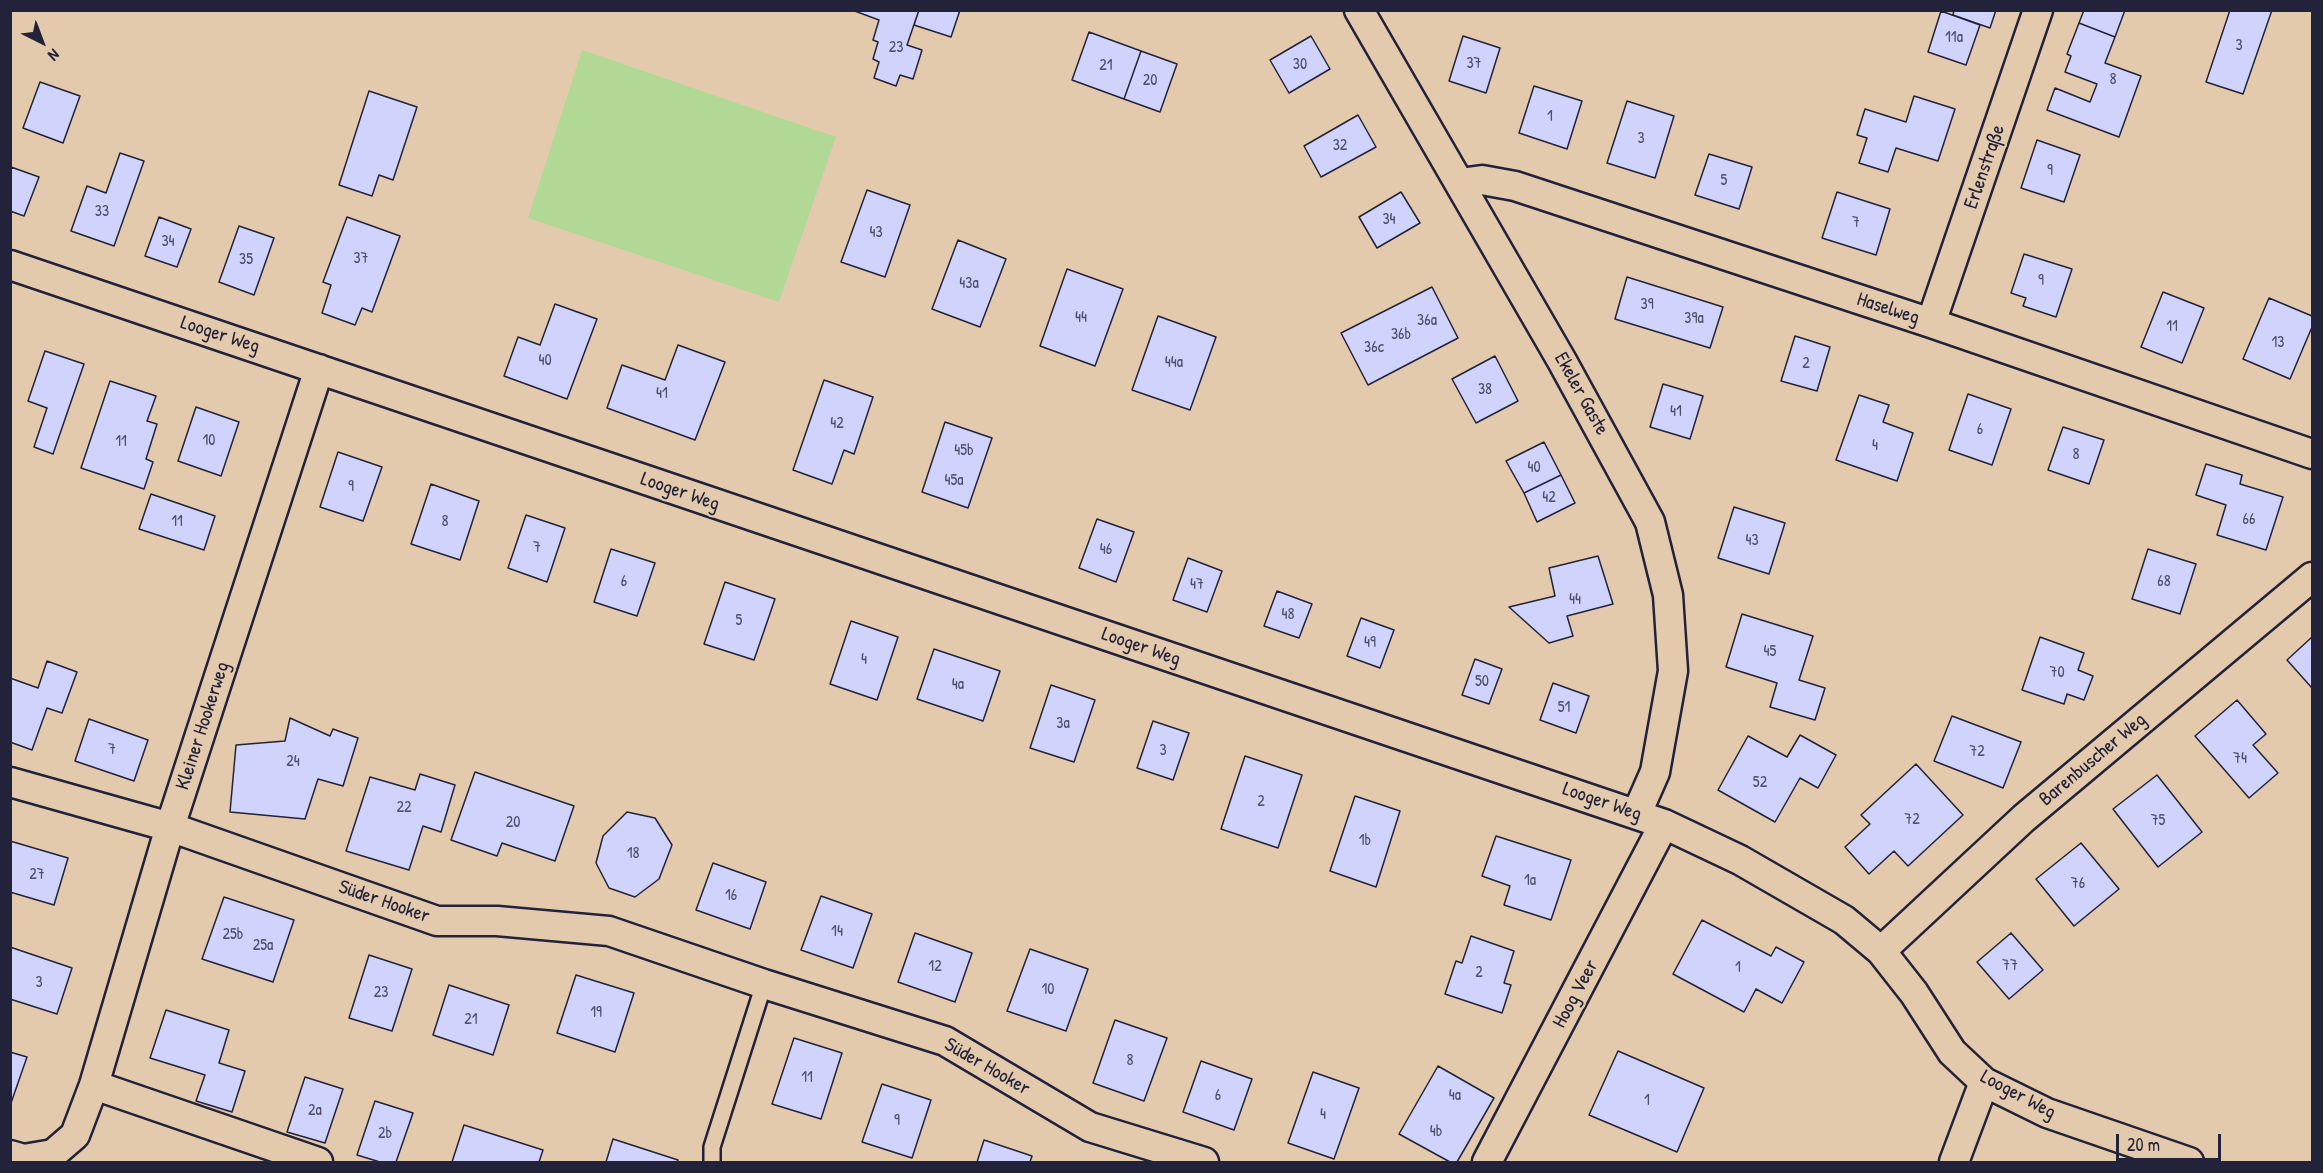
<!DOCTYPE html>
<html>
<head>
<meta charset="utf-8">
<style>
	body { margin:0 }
	#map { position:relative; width:2323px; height:1173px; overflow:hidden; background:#e4caac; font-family:"Patrick Hand",sans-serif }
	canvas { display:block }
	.frame { position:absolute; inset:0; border:12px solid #22223b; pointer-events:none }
	.north { position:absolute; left:12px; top:12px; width:60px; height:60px; -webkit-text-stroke:4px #e4caac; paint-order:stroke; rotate:138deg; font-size:16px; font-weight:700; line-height:24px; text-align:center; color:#22223b }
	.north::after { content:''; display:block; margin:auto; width:21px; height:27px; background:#22223b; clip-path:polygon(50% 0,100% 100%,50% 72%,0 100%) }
	.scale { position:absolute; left:2116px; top:1134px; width:105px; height:27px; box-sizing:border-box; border:3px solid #22223b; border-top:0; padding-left:8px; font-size:18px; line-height:21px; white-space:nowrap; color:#22223b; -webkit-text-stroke:4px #e4caac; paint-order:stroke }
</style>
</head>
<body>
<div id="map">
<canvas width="2323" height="1173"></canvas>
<div class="frame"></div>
<div class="north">N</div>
<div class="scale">20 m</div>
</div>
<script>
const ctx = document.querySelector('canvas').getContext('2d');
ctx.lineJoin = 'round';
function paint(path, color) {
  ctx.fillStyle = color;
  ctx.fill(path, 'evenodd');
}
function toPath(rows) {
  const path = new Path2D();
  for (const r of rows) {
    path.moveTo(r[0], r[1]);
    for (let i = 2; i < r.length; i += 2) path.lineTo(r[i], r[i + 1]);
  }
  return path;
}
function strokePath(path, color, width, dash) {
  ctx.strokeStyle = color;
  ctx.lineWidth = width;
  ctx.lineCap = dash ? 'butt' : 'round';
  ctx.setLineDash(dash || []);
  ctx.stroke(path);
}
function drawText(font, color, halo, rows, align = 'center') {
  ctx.font = font + ' "Patrick Hand",sans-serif';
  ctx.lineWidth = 4.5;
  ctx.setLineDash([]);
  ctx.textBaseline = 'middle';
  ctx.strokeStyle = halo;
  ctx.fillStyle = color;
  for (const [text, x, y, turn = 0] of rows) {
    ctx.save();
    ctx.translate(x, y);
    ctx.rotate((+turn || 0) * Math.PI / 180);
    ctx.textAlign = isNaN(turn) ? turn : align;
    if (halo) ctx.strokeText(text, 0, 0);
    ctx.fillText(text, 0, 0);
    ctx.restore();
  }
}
const green = toPath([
	[582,50,836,137,779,302,528,218]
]);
const building = toPath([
	[852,10,919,10,907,45,922,50,913,79,900,75,896,86,874,78,879,62,873,59,878,42,873,40,879,20,852,10],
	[919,10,960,10,951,37,914,25,919,10],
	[1954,10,1996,10,1990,28,1953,15,1954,10],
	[2084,10,2125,10,2115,37,2079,23,2084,10],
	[2230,10,2272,10,2243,94,2206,82,2230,10],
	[1941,11,1980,25,1966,65,1928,52,1941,11],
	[2079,23,2115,37,2105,63,2141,76,2119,137,2047,110,2055,88,2090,102,2097,84,2065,72,2071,56,2067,54,2079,23],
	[1089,32,1141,51,1124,99,1072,80,1089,32],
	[1311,36,1330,69,1289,93,1270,60,1311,36],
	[1463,36,1500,48,1486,93,1449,81,1463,36],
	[1141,51,1177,64,1160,112,1124,99,1141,51],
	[40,82,80,96,63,143,23,128,40,82],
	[1534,86,1582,101,1567,149,1519,133,1534,86],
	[369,91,417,107,393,180,379,175,372,196,339,185,369,91],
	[1914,96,1955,109,1938,161,1896,148,1888,172,1859,163,1867,138,1857,135,1865,109,1906,122,1914,96],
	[1627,101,1674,116,1655,178,1607,163,1627,101],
	[1358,115,1376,147,1321,177,1304,146,1358,115],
	[2037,140,2080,155,2064,202,2021,188,2037,140],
	[120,153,144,161,114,246,71,231,87,186,106,193,120,153],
	[1709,154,1752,167,1739,209,1695,195,1709,154],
	[11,167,39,177,24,216,10,211,11,167],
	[867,190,910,205,885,277,841,262,867,190],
	[1401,192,1420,223,1377,248,1359,217,1401,192],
	[1837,192,1890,209,1876,255,1822,238,1837,192],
	[159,217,191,229,177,267,145,256,159,217],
	[347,217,400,236,372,312,362,308,355,325,322,313,331,285,323,282,347,217],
	[239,226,274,238,254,295,219,282,239,226],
	[958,240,1006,259,980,327,932,309,958,240],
	[2024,254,2072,269,2056,317,2023,306,2026,298,2011,293,2024,254],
	[1067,269,1123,289,1095,366,1040,346,1067,269],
	[1627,277,1723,307,1710,348,1615,319,1627,277],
	[1432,287,1458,338,1368,385,1341,333,1432,287],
	[2163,292,2204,308,2182,363,2141,347,2163,292],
	[2269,298,2312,316,2312,327,2290,379,2243,359,2269,298],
	[555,304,597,319,567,399,504,376,518,337,540,345,555,304],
	[1158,316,1216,337,1190,410,1132,390,1158,316],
	[1795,336,1830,347,1817,391,1781,381,1795,336],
	[678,345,725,362,695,440,607,408,622,365,665,380,678,345],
	[45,351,84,364,53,454,34,447,47,408,28,401,45,351],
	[1495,356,1518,401,1476,423,1452,379,1495,356],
	[824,380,873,397,854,454,844,450,832,484,793,470,824,380],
	[110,381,156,396,147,421,157,424,146,459,153,462,144,489,81,468,110,381],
	[1663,384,1703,396,1690,439,1650,427,1663,384],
	[1968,394,2011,409,1992,465,1949,450,1968,394],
	[1859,395,1889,405,1883,422,1913,433,1897,481,1836,460,1859,395],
	[196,407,239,422,221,476,178,461,196,407],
	[945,422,992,438,968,508,922,492,945,422],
	[2063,427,2104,440,2089,484,2048,470,2063,427],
	[1544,442,1561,475,1524,493,1506,461,1544,442],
	[338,452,382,467,363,521,320,507,338,452],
	[2206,464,2242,475,2240,484,2283,497,2266,550,2217,535,2226,505,2196,495,2206,464],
	[1561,475,1575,503,1537,522,1524,493,1561,475],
	[431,484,479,501,460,560,411,544,431,484],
	[151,494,215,516,204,550,139,529,151,494],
	[1734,507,1785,523,1769,574,1718,558,1734,507],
	[526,515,565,528,547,582,508,568,526,515],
	[1097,519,1134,532,1116,582,1079,568,1097,519],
	[611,549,655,563,637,616,594,602,611,549],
	[2148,549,2196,564,2180,614,2132,599,2148,549],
	[1598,556,1613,604,1567,616,1573,636,1549,643,1509,607,1555,596,1549,568,1598,556],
	[1188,558,1222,571,1207,612,1173,600,1188,558],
	[725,582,775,599,754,660,704,644,725,582],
	[1277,591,1312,604,1299,638,1264,626,1277,591],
	[1742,614,1813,636,1799,680,1825,688,1815,720,1770,707,1777,683,1726,667,1742,614],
	[1361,618,1394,630,1380,668,1347,656,1361,618],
	[851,621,898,637,877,700,830,684,851,621],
	[2040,637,2084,653,2078,670,2093,676,2084,700,2067,694,2064,704,2022,690,2040,637],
	[2312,637,2312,688,2287,660,2312,637],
	[934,649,1000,671,983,721,917,699,934,649],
	[1475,659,1502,669,1489,704,1462,695,1475,659],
	[47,661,77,672,62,713,47,708,32,750,10,742,10,678,38,688,47,661],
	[1553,683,1589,696,1576,733,1540,720,1553,683],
	[1051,685,1095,700,1074,762,1030,748,1051,685],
	[2237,700,2266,734,2253,745,2278,773,2249,798,2195,736,2237,700],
	[1952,716,2021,742,2003,788,1934,761,1952,716],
	[290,718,330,736,333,729,358,738,343,786,318,779,305,819,230,812,236,745,285,741,290,718],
	[89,719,148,740,134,781,75,761,89,719],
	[1153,721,1189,733,1173,780,1137,768,1153,721],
	[1800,735,1836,755,1818,788,1800,778,1775,822,1718,790,1748,736,1787,757,1800,735],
	[1245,756,1302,775,1278,848,1221,829,1245,756],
	[1916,764,1963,815,1908,866,1894,851,1869,874,1845,847,1870,824,1861,815,1916,764],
	[475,772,574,806,555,861,502,843,497,856,451,840,475,772],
	[420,774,455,785,441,832,423,826,409,870,346,851,370,777,415,790,420,774],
	[2157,775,2202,832,2158,867,2113,809,2157,775],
	[1355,796,1400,811,1376,887,1330,871,1355,796],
	[627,812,655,818,672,845,659,879,635,897,609,888,596,863,603,836,627,812],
	[1496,836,1571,860,1551,920,1504,905,1510,886,1482,876,1496,836],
	[10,841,68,858,54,905,10,892,10,841],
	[2081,843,2119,889,2074,926,2036,879,2081,843],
	[713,863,766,882,750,929,696,910,713,863],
	[821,896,872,914,853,968,801,950,821,896],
	[224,897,294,920,273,982,202,959,224,897],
	[1702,920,1771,956,1776,947,1804,962,1782,1003,1756,989,1744,1012,1673,974,1702,920],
	[915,933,972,953,955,1002,898,982,915,933],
	[2011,933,2043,970,2009,999,1977,962,2011,933],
	[1471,936,1514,951,1504,983,1511,985,1502,1013,1445,994,1456,961,1462,963,1471,936],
	[10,947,72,968,57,1014,10,999,10,947],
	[1030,949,1088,969,1066,1031,1007,1011,1030,949],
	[369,955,412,969,392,1031,349,1018,369,955],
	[576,975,634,993,615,1052,557,1033,576,975],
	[449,985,509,1005,493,1055,433,1035,449,985],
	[166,1010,229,1030,219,1063,245,1071,232,1112,196,1101,205,1075,150,1058,166,1010],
	[1115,1020,1167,1038,1144,1101,1093,1083,1115,1020],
	[794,1038,842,1053,821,1119,772,1104,794,1038],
	[1618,1051,1704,1088,1677,1152,1589,1115,1618,1051],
	[10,1052,27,1057,10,1106,10,1052],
	[1201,1061,1252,1079,1234,1130,1183,1112,1201,1061],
	[1438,1066,1494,1098,1457,1162,1450,1162,1399,1134,1438,1066],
	[1313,1072,1359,1088,1334,1159,1288,1143,1313,1072],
	[305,1077,343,1089,325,1143,287,1132,305,1077],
	[882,1084,931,1100,912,1158,862,1142,882,1084],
	[375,1101,413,1113,396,1162,380,1162,357,1155,375,1101],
	[464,1125,543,1150,539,1162,452,1162,464,1125],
	[613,1139,678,1160,677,1162,606,1162,613,1139],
	[984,1140,1032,1156,1030,1162,977,1162,984,1140]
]);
const service = toPath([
	[712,1162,712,1147,764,984]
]);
const minor = toPath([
	[1359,10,1562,361,1650,522,1668,595,1673,671,1655,772,1637,813],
	[1460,183,1482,180,1515,186,1931,323,2312,454],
	[10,265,1664,824,1740,860,1844,920,1881,951,1914,993,1952,1052,1984,1082,2047,1113,2189,1162],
	[1931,323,2038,10],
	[10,782,170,827,437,921,497,921,609,931,764,984,945,1041,1090,1127,1204,1162],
	[1881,951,2024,818,2312,577],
	[94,1085,318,1162],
	[10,1155,24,1159,53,1154,75,1135,94,1085,170,827,319,369],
	[1487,1162,1664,824],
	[1954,1162,1984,1082]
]);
const numberNames = [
	["11a",1954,38],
	["3",2239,46],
	["23",896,48],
	["37",1474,64],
	["30",1300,65],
	["21",1106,66],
	["8",2113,80],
	["20",1150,81],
	["1",1550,117],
	["3",1641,139],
	["32",1340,146],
	["9",2050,171],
	["5",1724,181],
	["33",102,212],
	["34",1389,220],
	["7",1856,223],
	["43",876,233],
	["34",168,242],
	["37",361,259],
	["35",246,260],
	["9",2041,281],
	["43a",969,284],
	["39",1647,305],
	["44",1081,318],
	["39a",1694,319],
	["36a",1427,321],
	["11",2172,327],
	["36b",1401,335],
	["13",2278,343],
	["36c",1374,348],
	["40",545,361],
	["44a",1174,363],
	["2",1806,364],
	["38",1485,390],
	["41",662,394],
	["41",1676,412],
	["42",837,424],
	["6",1980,430],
	["10",209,441],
	["11",121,442],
	["4",1875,446],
	["45b",964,451],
	["8",2076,455],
	["40",1534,468],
	["45a",954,481],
	["9",351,487],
	["42",1549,498],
	["66",2249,520],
	["11",177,522],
	["8",445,522],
	["43",1752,541],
	["7",537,548],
	["46",1106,550],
	["6",624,582],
	["68",2164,582],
	["47",1197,585],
	["44",1575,600],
	["48",1288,615],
	["5",739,621],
	["49",1370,643],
	["45",1770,652],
	["4",864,660],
	["70",2057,673],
	["50",1482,682],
	["4a",958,685],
	["51",1564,708],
	["3a",1063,724],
	["7",112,750],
	["3",1163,751],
	["72",1977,752],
	["74",2240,759],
	["24",293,762],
	["52",1760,783],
	["2",1261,802],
	["22",404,808],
	["72",1912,820],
	["75",2158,821],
	["20",513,823],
	["1b",1365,841],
	["18",633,854],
	["27",37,875],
	["1a",1530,881],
	["76",2078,884],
	["16",731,896],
	["14",837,932],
	["25b",233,935],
	["25a",263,946],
	["77",2010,966],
	["12",935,967],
	["1",1738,968],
	["2",1479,973],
	["3",39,983],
	["10",1048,990],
	["23",381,993],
	["19",596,1013],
	["21",471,1020],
	["8",1130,1061],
	["11",807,1078],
	["6",1218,1096],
	["4a",1455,1096],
	["1",1647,1101],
	["2a",315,1111],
	["4",1323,1115],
	["9",897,1121],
	["4b",1436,1132],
	["2b",385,1134]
];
const streetNames = [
	["Erlenstraße",1985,167,-71],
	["Haselweg",1888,309,18],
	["Looger Weg",220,335,18],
	["Ekeler Gaste",1581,394,61],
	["Looger Weg",680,492,19],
	["Looger Weg",1141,647,19],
	["Kleiner Hookerweg",203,726,-72],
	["Barenbuscher Weg",2093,760,-40],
	["Looger Weg",1602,802,19],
	["Süder Hooker",384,902,19],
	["Hoog Veer",1576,994,-62],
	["Süder Hooker",987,1067,30],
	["Looger Weg",2018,1095,28]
];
paint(green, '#b1d995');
paint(building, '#d0d3fc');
strokePath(building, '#22223b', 1.5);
strokePath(service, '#22223b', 20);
strokePath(minor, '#22223b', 33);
strokePath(service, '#e4caac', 15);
strokePath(minor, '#e4caac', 28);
drawText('16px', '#4e4e6b', null, numberNames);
drawText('20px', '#22223b', '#e4caac', streetNames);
</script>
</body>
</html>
